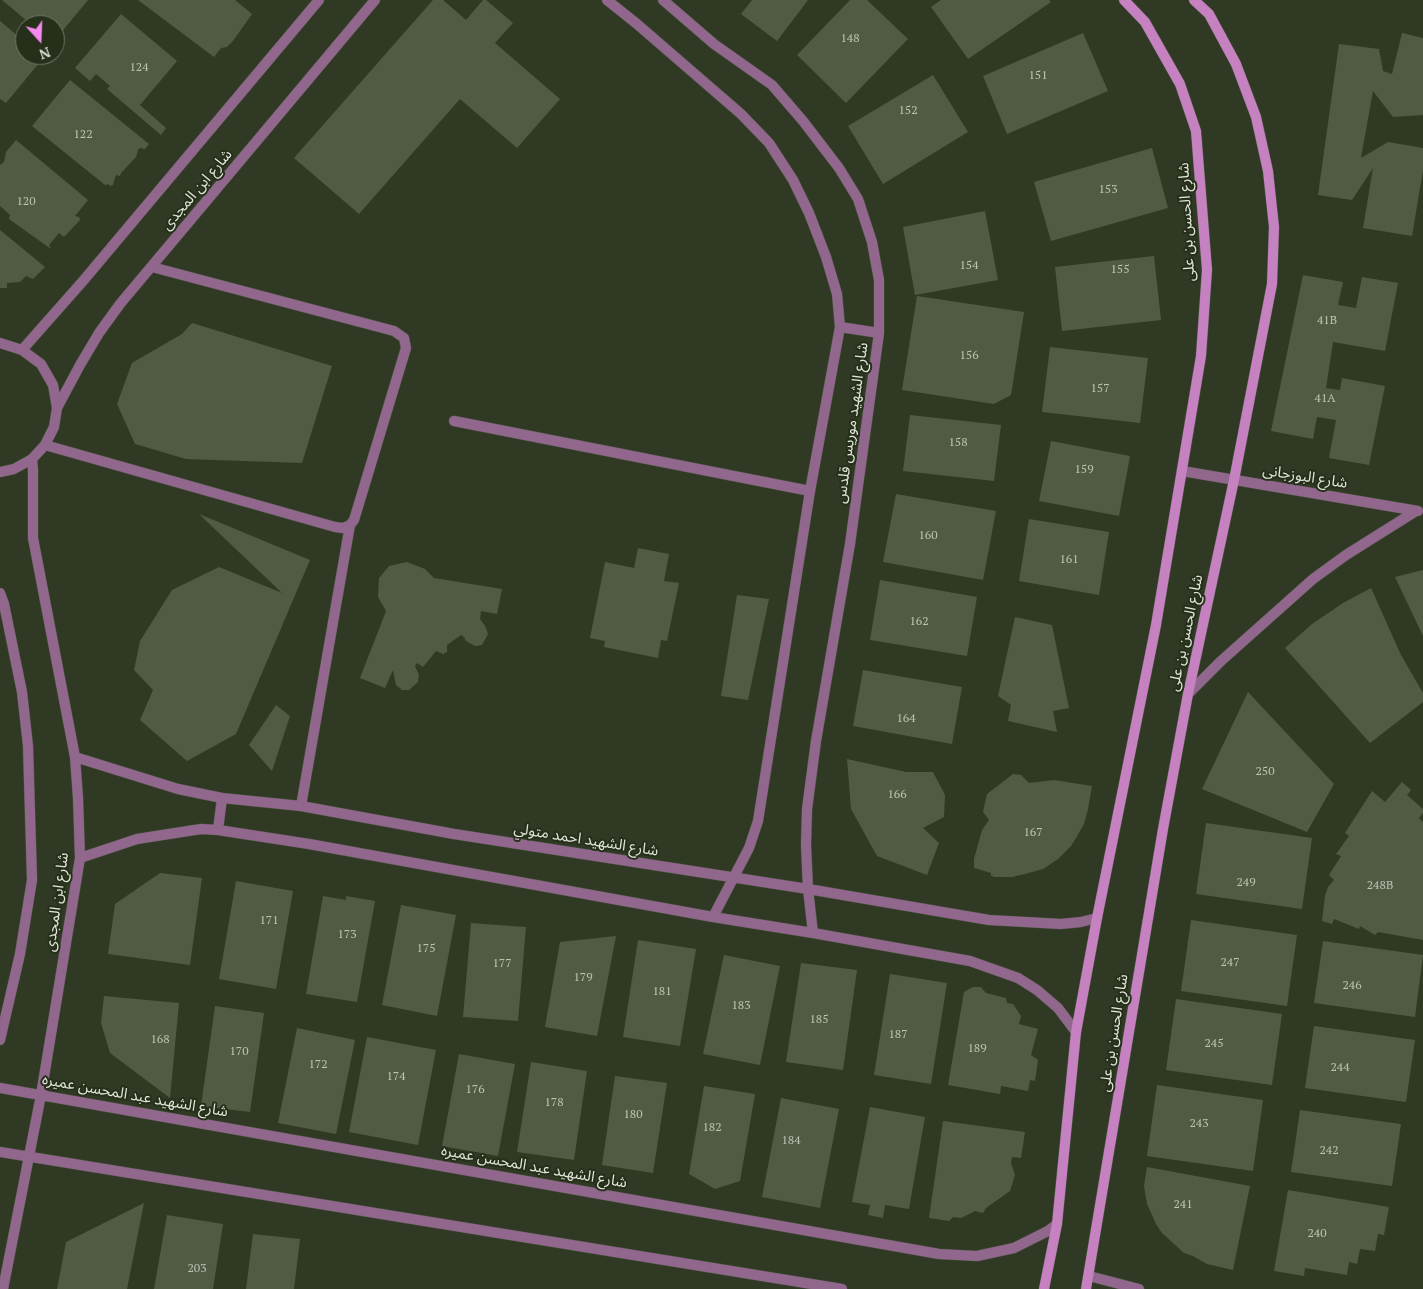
<!DOCTYPE html>
<html>
<head>
<meta charset="utf-8">
<style>
	body { margin:0 }
	#map { position:relative; width:1423px; height:1289px; overflow:hidden; background:#303924; font-family:"PT Serif",serif }
	canvas { display:block }
	.north { position:absolute; left:15px; top:15px; width:50px; height:50px; box-sizing:border-box; background:#262f1a; border:1px solid #707866; border-radius:50%; rotate:160deg; font-size:14px; font-weight:700; line-height:20px; text-align:center; color:#e0e6d9 }
	.north::after { content:''; display:block; margin:auto; width:18px; height:22px; background:#f589ef; clip-path:polygon(50% 0,100% 100%,50% 72%,0 100%) }
</style>
</head>
<body>
<div id="map">
<canvas width="1423" height="1289"></canvas>
<div class="north">N</div>
</div>
<script>
const ctx = document.querySelector('canvas').getContext('2d');
ctx.lineJoin = 'round';
function paint(path, color) {
  ctx.fillStyle = color;
  ctx.fill(path, 'evenodd');
}
function toPath(rows) {
  const path = new Path2D();
  for (const r of rows) {
    path.moveTo(r[0], r[1]);
    for (let i = 2; i < r.length; i += 2) path.lineTo(r[i], r[i + 1]);
  }
  return path;
}
function strokePath(path, color, width, dash) {
  ctx.strokeStyle = color;
  ctx.lineWidth = width;
  ctx.lineCap = dash ? 'butt' : 'round';
  ctx.setLineDash(dash || []);
  ctx.stroke(path);
}
function drawText(font, color, halo, rows, align = 'center') {
  ctx.font = font + ' "PT Serif","Noto Sans Arabic",serif';
  ctx.lineWidth = 4;
  ctx.setLineDash([]);
  ctx.textBaseline = 'middle';
  ctx.strokeStyle = halo;
  ctx.fillStyle = color;
  for (const [text, x, y, turn = 0] of rows) {
    ctx.save();
    ctx.translate(x, y);
    ctx.rotate((+turn || 0) * Math.PI / 180);
    ctx.textAlign = isNaN(turn) ? turn : align;
    if (halo) ctx.strokeText(text, 0, 0);
    ctx.fillText(text, 0, 0);
    ctx.restore();
  }
}
const building = toPath([
	[2,0,88,0,55,40,55,25,32,25],
	[138,0,235,0,252,14,233,41,227,47,221,48,214,57],
	[433,0,443,0,466,20,483,0,486,0,513,23,495,43,560,99,517,148,460,99,359,214,294,158],
	[752,0,808,0,777,41,741,14],
	[850,0,867,0,908,39,846,103,797,55],
	[941,0,1049,0,1051,2,968,59,931,7],
	[121,14,177,61,140,105,166,128,161,135,107,89,110,86,96,74,90,81,75,68],
	[0,21,25,42,25,55,41,55,44,57,6,103,0,99],
	[1083,33,1108,91,1007,134,983,76],
	[1402,33,1423,38,1423,115,1393,117,1373,91,1361,158,1388,142,1423,148,1423,170,1412,236,1363,228,1373,168,1352,200,1318,195,1339,44,1379,49,1383,71,1392,74],
	[933,75,968,132,883,184,848,126],
	[70,80,149,144,145,149,140,148,138,150,136,157,121,173,120,176,116,175,113,185,110,186,108,184,105,185,32,126],
	[16,140,88,200,75,216,79,217,80,220,64,237,59,233,49,245,51,249,9,219,10,215,0,206,0,165,4,162,6,152],
	[1152,148,1168,208,1051,241,1034,182],
	[985,211,998,280,915,295,903,227],
	[0,230,45,267,33,279,26,276,20,282,7,283,7,288,0,288],
	[1154,256,1161,320,1062,331,1055,267],
	[1303,275,1343,282,1338,305,1356,308,1362,277,1398,283,1385,351,1333,342,1326,388,1340,390,1342,378,1385,386,1369,465,1329,458,1336,420,1317,417,1313,439,1271,431],
	[917,296,1024,312,1011,395,994,404,902,390],
	[192,323,332,366,302,463,186,459,135,444,117,404,132,363,182,334],
	[1050,347,1148,358,1140,423,1042,412],
	[910,415,1001,425,994,481,903,471],
	[1051,441,1130,456,1119,516,1039,501],
	[896,494,996,511,983,580,883,562],
	[199,514,310,560,236,734,187,761,140,720,153,690,134,670,140,641,172,590,219,567,282,593],
	[1029,519,1109,532,1099,595,1019,581],
	[638,548,669,554,664,581,679,583,667,641,661,640,658,658,604,647,605,641,590,638,605,562,634,568],
	[407,562,425,569,434,578,502,589,497,614,481,611,480,619,485,626,488,634,482,645,475,646,466,641,464,637,461,635,447,645,447,652,443,654,436,651,423,667,417,663,415,666,419,675,418,682,409,690,402,690,396,685,393,670,385,688,360,678,386,611,378,597,379,578,389,566],
	[1423,570,1423,636,1395,577],
	[880,580,977,597,967,656,870,640],
	[1371,588,1401,655,1423,693,1423,702,1370,743,1285,648,1312,624,1343,603],
	[737,595,769,599,748,700,721,696],
	[1015,617,1052,625,1069,708,1053,711,1057,732,1008,721,1011,705,998,696],
	[863,670,962,687,952,744,853,726],
	[1248,692,1334,784,1307,832,1202,789],
	[276,705,290,716,272,771,249,745],
	[847,759,906,772,933,772,945,795,944,817,923,828,939,843,927,875,877,856,851,809],
	[1013,774,1021,775,1029,783,1054,780,1092,786,1088,809,1084,824,1076,838,1071,846,1058,859,1043,869,1025,874,1012,877,995,877,991,876,991,873,974,868,974,859,982,830,989,820,983,812,987,794],
	[1402,782,1411,790,1407,795,1423,809,1423,813,1419,818,1423,822,1423,940,1378,932,1375,935,1360,926,1359,929,1334,919,1332,924,1322,921,1325,896,1328,887,1334,880,1329,875,1341,856,1336,854,1349,836,1345,833,1372,791,1385,802],
	[1206,823,1312,838,1302,909,1196,894],
	[160,873,202,878,190,965,108,954,115,904],
	[236,881,293,891,276,989,219,979],
	[323,896,346,900,346,896,375,901,357,1002,306,994],
	[401,905,456,915,437,1016,382,1005],
	[1191,920,1297,935,1287,1006,1181,991],
	[471,923,526,927,518,1021,463,1017],
	[616,936,597,1036,545,1027,560,942],
	[638,940,696,949,680,1046,623,1037],
	[1323,941,1423,955,1415,1017,1314,1003],
	[724,955,780,966,760,1065,703,1054],
	[801,963,857,970,843,1070,786,1062],
	[890,974,947,983,931,1084,874,1075],
	[973,987,981,987,986,993,1006,998,1007,1003,1013,1004,1021,1016,1019,1024,1038,1029,1031,1055,1038,1060,1035,1081,1030,1080,1028,1091,1001,1086,1000,1094,948,1085,964,992],
	[104,996,179,1003,170,1098,110,1053,101,1023],
	[1176,999,1282,1014,1272,1085,1166,1070],
	[215,1006,264,1013,250,1112,201,1106],
	[1314,1026,1415,1040,1406,1102,1305,1088],
	[297,1028,355,1040,336,1134,278,1123],
	[367,1037,436,1050,418,1145,349,1132],
	[459,1054,515,1064,498,1156,442,1146],
	[531,1062,587,1071,574,1160,517,1152],
	[615,1076,667,1083,653,1173,602,1165],
	[1157,1085,1263,1100,1253,1171,1147,1156],
	[704,1086,755,1094,740,1181,715,1189,689,1174],
	[781,1098,839,1109,820,1208,762,1197],
	[870,1107,925,1117,909,1209,885,1205,883,1218,868,1215,870,1205,852,1202],
	[1300,1110,1401,1124,1392,1186,1291,1172],
	[943,1121,1025,1132,1021,1158,1012,1157,1011,1163,1015,1175,1010,1191,986,1208,983,1213,975,1211,961,1218,953,1217,949,1221,929,1218],
	[1147,1167,1250,1186,1233,1270,1207,1264,1193,1256,1184,1253,1162,1233,1156,1224,1147,1204,1144,1186],
	[1288,1190,1389,1207,1384,1235,1378,1234,1375,1251,1360,1249,1357,1264,1349,1262,1347,1275,1305,1268,1304,1276,1274,1271],
	[144,1203,127,1289,57,1289,66,1242],
	[167,1215,223,1224,213,1289,154,1289],
	[253,1234,300,1239,294,1289,246,1289]
]);
const lane = toPath([
	[454,421,810,491],
	[45,445,335,527,343,528,350,525,354,520,406,348,404,338,394,331,152,267],
	[301,806,350,525]
]);
const street = toPath([
	[607,0,637,24,741,114,769,143,793,180,809,213,826,257,837,294,840,327,810,491,758,821,749,848,713,917],
	[663,0,714,44,772,85,803,121,839,168,858,199,872,242,879,280,879,333,850,544,816,741,807,809,806,845,808,889,813,933],
	[840,327,879,333],
	[0,343,22,350,41,364,53,385,57,408,54,427,45,445,32,459,14,469,0,472],
	[22,350,83,281,319,0],
	[57,408,80,365,99,333,120,304,375,0],
	[1182,471,1418,511],
	[0,593,4,604,22,692,28,746,32,880,20,954,0,1040],
	[1188,694,1221,661,1313,579,1346,555,1416,511],
	[75,757,178,789,222,798,301,806,454,834,808,889,989,920,1061,924,1081,922,1097,918],
	[218,830,222,798],
	[80,858,137,839,201,829,218,830,309,844,713,917,813,933,970,961,1018,978,1037,990,1058,1008,1076,1032],
	[0,1088,939,1254,977,1256,1014,1248,1048,1231,1057,1224],
	[0,1152,842,1289],
	[1089,1276,1139,1289],
	[3,1289,41,1095,80,858,78,798,75,757,33,538,33,470,32,459]
]);
const secondary = toPath([
	[1044,1289,1057,1224,1076,1032,1097,918,1156,625,1201,356,1207,270,1196,131,1180,84,1145,22,1124,0],
	[1086,1289,1163,829,1188,694,1234,480,1272,284,1274,227,1268,171,1256,117,1236,64,1209,14,1194,0]
]);
const numberNames = [
	["148",850,39],
	["124",139,68],
	["151",1038,76],
	["152",908,111],
	["122",83,135],
	["153",1108,190],
	["120",26,202],
	["154",969,266],
	["155",1120,270],
	["41B",1327,321],
	["156",969,356],
	["157",1100,389],
	["41A",1325,399],
	["158",958,443],
	["159",1084,470],
	["160",928,536],
	["161",1069,560],
	["162",919,622],
	["164",906,719],
	["250",1265,772],
	["166",897,795],
	["167",1033,833],
	["249",1246,883],
	["248B",1380,886],
	["171",269,921],
	["173",347,935],
	["175",426,949],
	["247",1230,963],
	["177",502,964],
	["179",583,978],
	["246",1352,986],
	["181",662,992],
	["183",741,1006],
	["185",819,1020],
	["187",898,1035],
	["168",160,1040],
	["245",1214,1044],
	["189",977,1049],
	["170",239,1052],
	["172",318,1065],
	["244",1340,1068],
	["174",396,1077],
	["176",475,1090],
	["178",554,1103],
	["180",633,1115],
	["243",1199,1124],
	["182",712,1128],
	["184",791,1141],
	["242",1329,1151],
	["241",1183,1205],
	["240",1317,1234],
	["203",197,1269]
];
const streetNames = [
	["شارع ابن المجدى",197,190,-50],
	["شارع الحسن بن على",1187,222,-93],
	["شارع الشهيد موريس قلدس",852,423,-82],
	["شارع البوزجانى",1305,477,9],
	["شارع الحسن بن على",1186,633,-78],
	["شارع الشهيد احمد متولي",586,840,9],
	["شارع ابن المجدى",57,902,-82],
	["شارع الحسن بن على",1114,1033,-81],
	["شارع الشهيد عبد المحسن عميره",135,1096,10],
	["شارع الشهيد عبد المحسن عميره",534,1167,10]
];
paint(building, '#515b44');
strokePath(lane, '#4c5541', 11);
strokePath(street, '#4c5541', 11);
strokePath(secondary, '#4c5541', 11);
strokePath(lane, '#91678e', 10);
strokePath(street, '#91678e', 10);
strokePath(secondary, '#c581c0', 10);
drawText('12px', '#bcc3b4', null, numberNames);
drawText('15px', '#e0e6d9', '#262f1a', streetNames);
</script>
</body>
</html>
